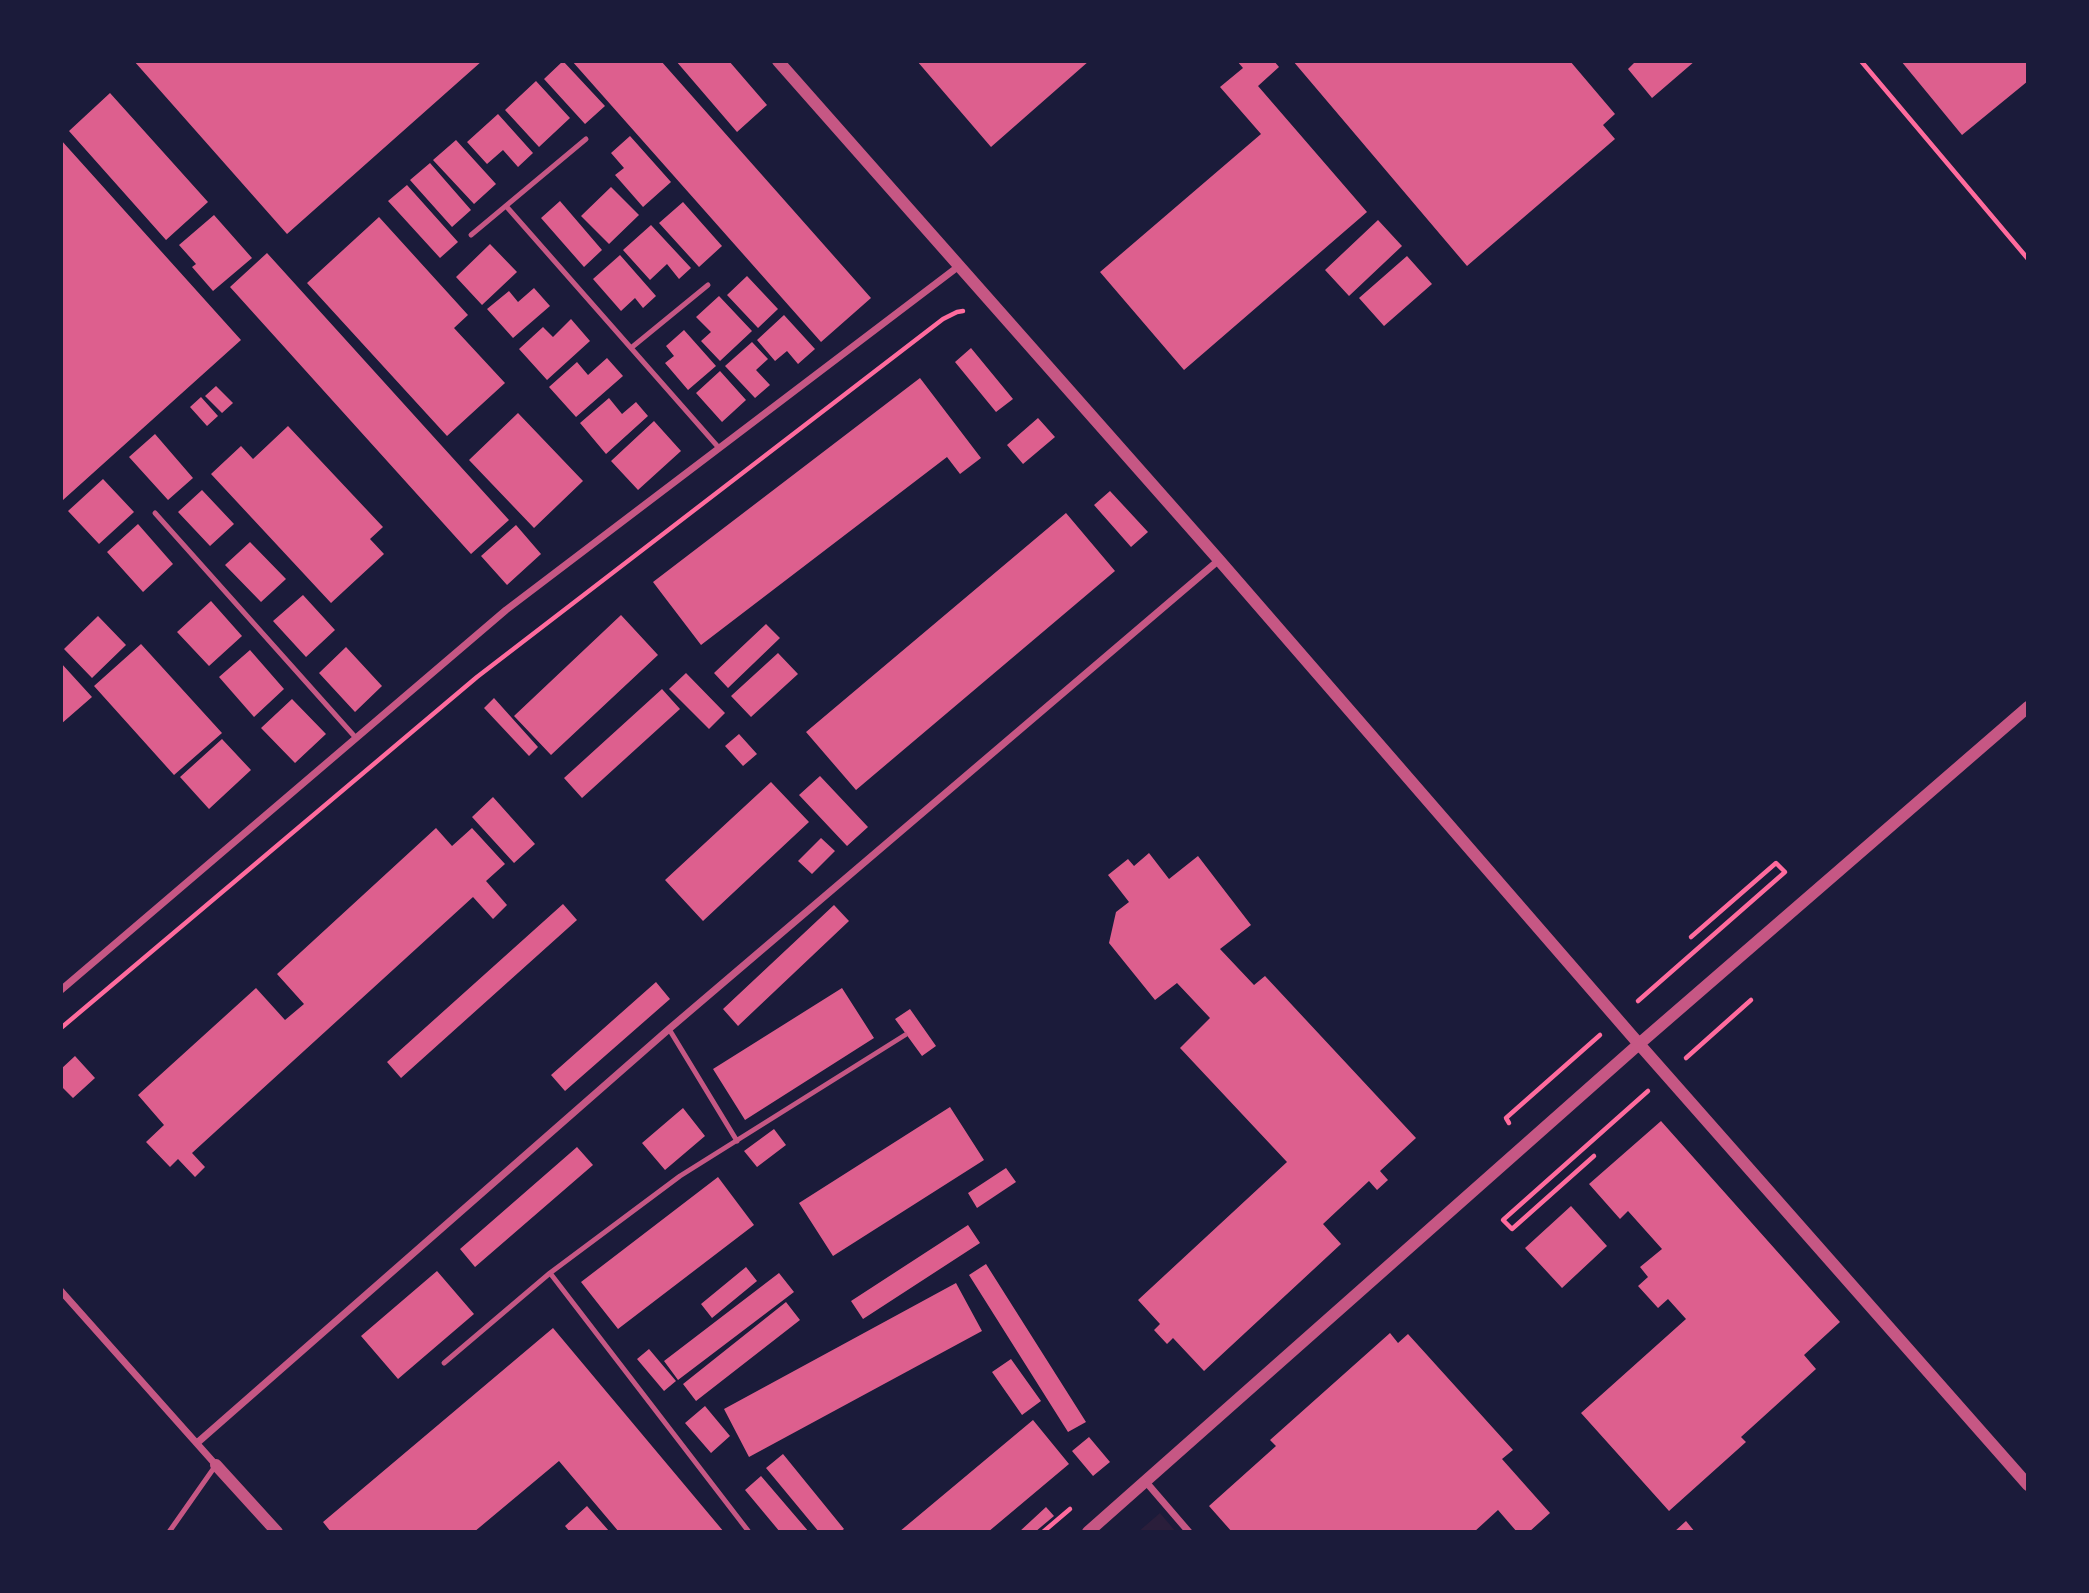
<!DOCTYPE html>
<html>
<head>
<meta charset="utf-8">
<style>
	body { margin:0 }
	#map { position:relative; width:2089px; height:1593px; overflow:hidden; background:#1b1b3a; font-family:"Roboto Serif",serif }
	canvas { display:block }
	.frame { position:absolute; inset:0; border:63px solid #1b1b3a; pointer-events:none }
</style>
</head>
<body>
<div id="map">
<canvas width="2089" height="1593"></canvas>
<div class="frame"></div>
</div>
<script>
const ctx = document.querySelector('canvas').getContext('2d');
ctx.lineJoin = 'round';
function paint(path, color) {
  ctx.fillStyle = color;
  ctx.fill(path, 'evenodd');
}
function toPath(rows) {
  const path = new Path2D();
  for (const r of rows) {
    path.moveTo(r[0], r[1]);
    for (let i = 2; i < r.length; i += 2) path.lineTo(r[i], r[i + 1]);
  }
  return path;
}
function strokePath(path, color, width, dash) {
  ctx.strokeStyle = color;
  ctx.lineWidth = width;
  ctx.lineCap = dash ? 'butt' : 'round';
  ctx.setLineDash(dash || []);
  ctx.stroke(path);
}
const green = toPath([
	[1160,1513,1176,1532,1138,1532]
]);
const building = toPath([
	[134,61,482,61,287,234],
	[563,61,605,106,585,124,544,79],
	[572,61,661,61,871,298,821,342],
	[676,61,729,61,767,105,737,132],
	[917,61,1089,61,991,147],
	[1237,61,1274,61,1279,67,1258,86,1367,212,1184,370,1100,272,1261,134,1220,87,1243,68],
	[1293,61,1570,61,1615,114,1603,125,1615,139,1467,266],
	[1636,61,1695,61,1652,98,1628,69],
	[1901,61,2028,61,2028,81,1962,135],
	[536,81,570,118,539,147,505,110],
	[110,93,208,202,166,240,69,131],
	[498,114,533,153,518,167,503,150,487,164,467,142],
	[630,136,671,182,643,207,615,175,624,168,611,153],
	[61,140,241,340,63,500,61,498],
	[456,140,496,184,474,204,433,160],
	[430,163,471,210,452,227,410,180],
	[407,185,458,242,440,258,388,201],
	[611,187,639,215,609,244,581,216],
	[560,201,602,250,584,267,541,218],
	[683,202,722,246,699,267,659,223],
	[214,215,252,258,213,291,192,267,196,264,179,245],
	[379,217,468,315,454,328,505,383,447,436,307,283],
	[1378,220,1402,246,1349,296,1325,270],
	[651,225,691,268,679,279,667,264,650,280,623,250],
	[490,244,517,272,482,305,456,277],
	[267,253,509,520,471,554,230,287],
	[620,255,656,296,643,308,635,298,621,311,593,279],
	[1407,256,1432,284,1384,326,1359,298],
	[747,276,778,309,758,328,727,295],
	[534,288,550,306,513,338,487,309,509,291,518,302],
	[719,296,752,331,720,361,701,341,711,332,696,317],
	[784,315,815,349,798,364,787,351,775,361,757,340],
	[571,319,590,341,547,380,519,349,543,327,553,337],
	[684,330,716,366,688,390,665,363,674,356,666,346],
	[752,342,768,359,756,370,770,385,755,398,725,366],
	[971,348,1013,399,996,412,955,362],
	[607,358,623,376,576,417,549,387,577,362,588,375],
	[720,371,746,400,722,422,696,393],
	[920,378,981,458,960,474,947,457,701,645,653,582],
	[216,386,233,403,222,413,205,396],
	[201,397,218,416,207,426,190,407],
	[609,398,622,414,636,402,648,416,606,454,580,423],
	[518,413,583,481,534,528,469,460],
	[1038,418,1055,437,1023,464,1007,445],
	[654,421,681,451,638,490,611,461],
	[288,426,383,527,370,539,384,554,331,603,211,474,241,446,253,459],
	[155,434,193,478,168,500,129,457],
	[103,479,134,512,99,544,68,511],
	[202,490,234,524,210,546,178,512],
	[1110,491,1148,532,1131,547,1094,505],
	[1066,513,1115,571,856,790,806,732],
	[138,524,173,564,143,592,107,552],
	[516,525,541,554,507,585,481,556],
	[250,542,286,579,261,602,225,565],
	[303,595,335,630,306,657,273,621],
	[211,601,242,636,209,666,177,632],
	[621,615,658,655,551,755,514,716],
	[98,616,126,645,92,678,64,649],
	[766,624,780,638,728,688,714,673],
	[141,644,222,733,174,775,94,686],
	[346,647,382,686,355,712,319,673],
	[250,650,284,689,254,717,219,677],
	[778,653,798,674,751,717,731,696],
	[61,663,92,697,61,724],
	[686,673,725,713,709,729,669,689],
	[662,689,680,709,582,798,564,778],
	[494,698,538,747,529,756,484,708],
	[292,699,326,734,295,763,261,728],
	[739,734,757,754,743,766,725,746],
	[222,739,251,770,209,809,180,777],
	[820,776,868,827,847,846,799,795],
	[771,782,809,822,703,921,665,880],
	[493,797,535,844,514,863,472,817],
	[436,828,452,846,472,828,505,864,486,881,507,905,493,919,473,897,192,1153,205,1167,195,1177,178,1159,170,1167,146,1142,164,1125,138,1095,256,988,285,1020,304,1004,277,974],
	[821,838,835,851,812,874,798,861],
	[1149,853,1169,879,1198,856,1251,925,1220,949,1254,985,1265,976,1416,1138,1380,1171,1388,1180,1377,1190,1369,1181,1323,1224,1341,1244,1204,1371,1173,1338,1167,1344,1154,1330,1160,1324,1138,1300,1287,1162,1180,1048,1210,1018,1177,983,1155,1000,1109,943,1116,912,1129,902,1108,875,1128,859,1134,866],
	[563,904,577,920,401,1078,387,1062],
	[834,905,849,921,738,1026,723,1009],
	[656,982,670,999,565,1091,551,1075],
	[842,988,874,1038,745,1120,713,1069],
	[910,1009,936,1046,922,1056,895,1019],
	[75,1056,95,1078,73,1098,61,1086,61,1069],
	[950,1107,984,1160,833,1256,799,1203],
	[683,1108,705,1136,665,1170,642,1143],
	[1661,1121,1840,1322,1804,1355,1816,1369,1741,1437,1746,1442,1669,1511,1581,1413,1686,1319,1668,1299,1658,1308,1638,1286,1648,1277,1640,1267,1662,1249,1628,1211,1620,1219,1589,1184],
	[774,1129,786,1145,757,1167,744,1151],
	[577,1147,593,1165,475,1267,460,1249],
	[1006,1168,1016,1182,977,1208,968,1193],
	[718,1177,754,1225,618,1329,581,1282],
	[1571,1206,1607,1246,1562,1288,1525,1248],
	[968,1225,980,1243,863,1319,851,1301],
	[986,1264,1086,1422,1068,1432,969,1275],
	[746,1267,757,1281,712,1318,701,1304],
	[437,1271,474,1314,398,1379,361,1336],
	[779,1273,794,1292,678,1380,664,1361],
	[956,1283,982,1331,749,1457,724,1409],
	[786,1302,800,1320,696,1401,683,1384],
	[553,1328,724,1532,619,1532,559,1461,474,1532,331,1532,323,1522],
	[1390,1333,1398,1343,1408,1334,1513,1450,1502,1459,1550,1513,1529,1532,1517,1532,1498,1510,1474,1532,1232,1532,1209,1506,1276,1446,1270,1440],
	[649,1349,676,1381,664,1391,637,1359],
	[1011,1359,1041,1401,1022,1415,992,1372],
	[705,1406,730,1436,711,1453,685,1423],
	[1033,1420,1069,1464,988,1532,899,1532],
	[1089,1437,1110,1462,1093,1476,1072,1451],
	[783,1454,844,1529,840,1532,819,1532,766,1468],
	[761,1476,809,1532,780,1532,745,1490],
	[587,1506,609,1531,608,1532,570,1532,565,1526],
	[1046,1507,1054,1516,1035,1532,1019,1532],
	[1686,1521,1695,1532,1674,1532]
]);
const path = toPath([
	[1861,61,2028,259],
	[1638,1001,1785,872,1776,863,1691,937],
	[61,1028,477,677,943,319,957,312,963,311],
	[1686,1058,1751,1000],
	[1509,1123,1506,1118,1600,1035],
	[1594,1156,1512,1229,1503,1220,1648,1091],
	[1043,1532,1070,1509]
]);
const service = toPath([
	[506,206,719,448],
	[471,235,586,139],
	[631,348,708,285],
	[155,513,356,738],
	[669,1029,737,1141],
	[550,1273,749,1532],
	[444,1363,550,1273,680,1176,905,1035],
	[169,1532,216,1465]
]);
const minor = toPath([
	[61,990,506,610,959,266],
	[61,1291,216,1465],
	[197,1443,669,1029,1219,560],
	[1146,1482,1189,1532]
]);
const tertiary = toPath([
	[778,61,1219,560,1639,1044,2028,1485],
	[216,1465,277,1532],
	[1088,1532,1639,1044,2028,707]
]);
paint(green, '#2a1e3b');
paint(building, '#dd5f8e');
strokePath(path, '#ff6b9d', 4.5);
strokePath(service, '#c65784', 5);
strokePath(minor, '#c65784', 7);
strokePath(tertiary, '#c65784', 12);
</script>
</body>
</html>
